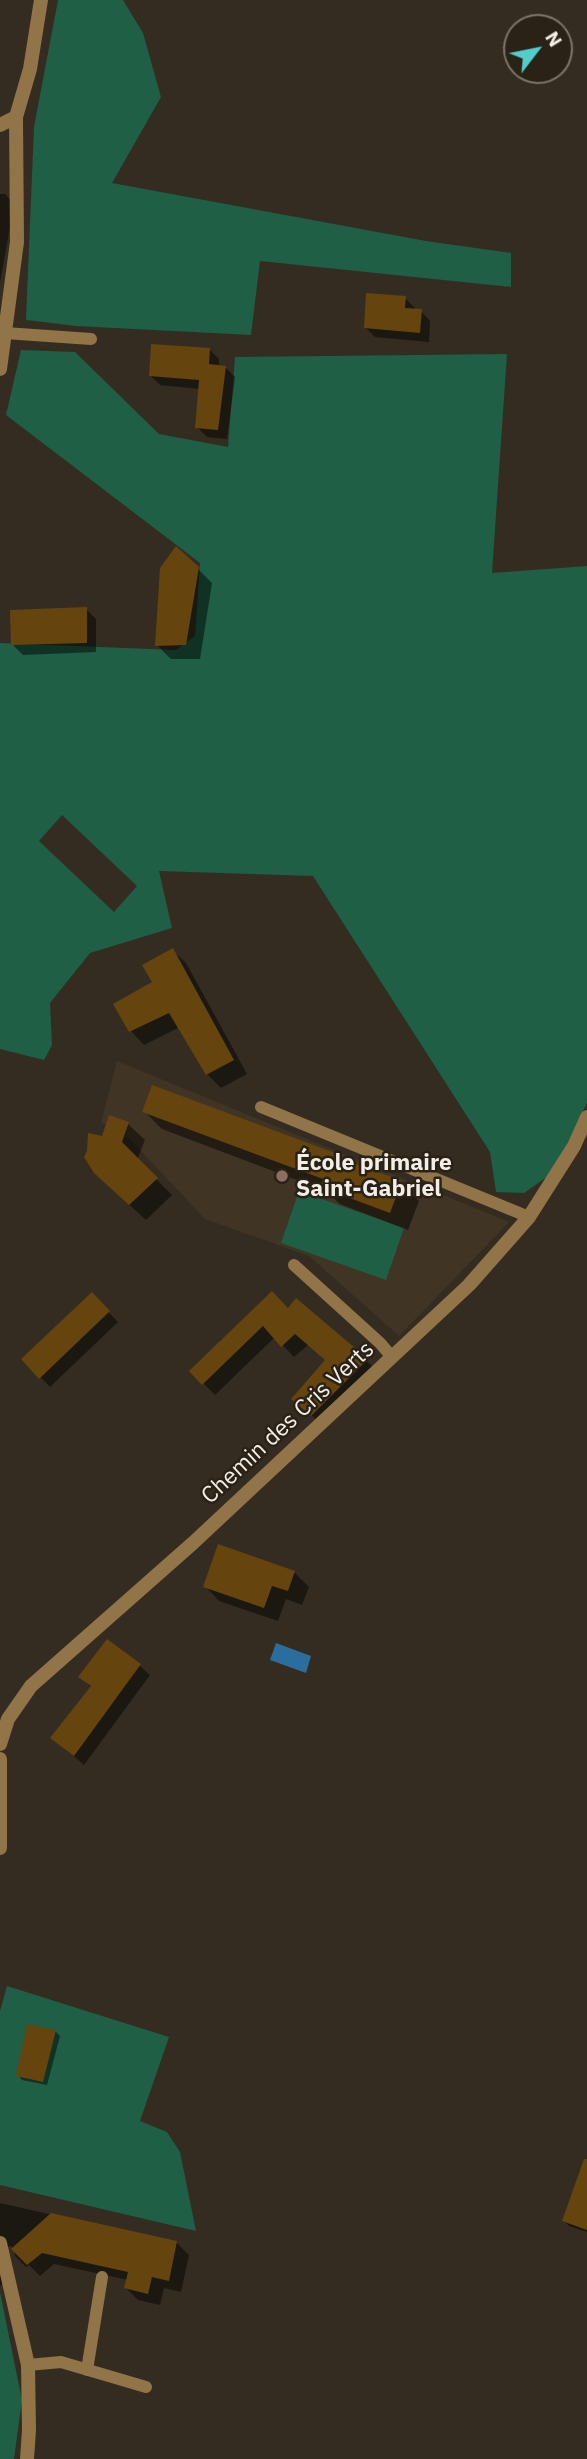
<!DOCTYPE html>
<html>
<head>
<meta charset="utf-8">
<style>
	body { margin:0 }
	#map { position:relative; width:587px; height:2459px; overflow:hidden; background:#342c21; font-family:"IBM Plex Sans",sans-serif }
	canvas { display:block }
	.north { position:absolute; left:503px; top:14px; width:70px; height:70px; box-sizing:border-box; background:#2a2217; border:2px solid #7a746a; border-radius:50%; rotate:58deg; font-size:19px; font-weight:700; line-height:28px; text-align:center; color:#f3eee7 }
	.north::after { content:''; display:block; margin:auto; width:24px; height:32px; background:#53cdcb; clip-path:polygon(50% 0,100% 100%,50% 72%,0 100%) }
</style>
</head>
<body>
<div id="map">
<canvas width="587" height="2459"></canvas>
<div class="north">N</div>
</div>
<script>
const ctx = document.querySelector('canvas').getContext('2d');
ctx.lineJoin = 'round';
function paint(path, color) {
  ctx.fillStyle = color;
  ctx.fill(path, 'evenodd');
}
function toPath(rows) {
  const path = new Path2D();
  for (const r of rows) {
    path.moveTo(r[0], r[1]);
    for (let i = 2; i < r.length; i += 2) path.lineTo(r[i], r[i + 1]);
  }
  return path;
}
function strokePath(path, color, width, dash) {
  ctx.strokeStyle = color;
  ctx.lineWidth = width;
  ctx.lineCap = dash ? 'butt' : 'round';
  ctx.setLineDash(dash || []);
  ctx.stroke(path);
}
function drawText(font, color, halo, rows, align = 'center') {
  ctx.font = font + ' "IBM Plex Sans",sans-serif';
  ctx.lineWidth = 5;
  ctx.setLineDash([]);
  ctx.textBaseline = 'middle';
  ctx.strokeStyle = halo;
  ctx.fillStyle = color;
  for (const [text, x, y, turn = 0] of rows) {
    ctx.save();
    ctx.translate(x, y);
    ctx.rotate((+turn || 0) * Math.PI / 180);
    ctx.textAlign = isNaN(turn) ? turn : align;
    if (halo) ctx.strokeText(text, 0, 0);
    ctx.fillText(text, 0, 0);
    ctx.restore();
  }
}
const built = toPath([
	[117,1061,509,1222,399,1336,309,1256,205,1219,125,1134,116,1131,117,1128,101,1123]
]);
const green = toPath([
	[58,0,123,0,143,33,161,97,112,183,426,241,511,253,511,287,260,261,251,335,76,326,26,320,34,127],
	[21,350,75,352,159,434,228,447,235,357,507,354,492,573,587,566,587,1103,554,1172,524,1193,496,1192,490,1152,313,876,159,871,172,928,90,953,50,1003,52,1045,44,1060,0,1049,0,643,176,650,195,636,200,563,6,415],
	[62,815,137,886,114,912,39,841],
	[299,1191,404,1228,386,1280,281,1243],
	[7,1986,169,2037,140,2121,167,2132,180,2152,196,2231,0,2185,0,2011],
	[0,2292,22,2400,14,2459,0,2459]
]);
const water = toPath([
	[276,1643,311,1656,306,1673,270,1660]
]);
const shadow = toPath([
	[0,194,5,194,14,204,0,283],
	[405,298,415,308,415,310,421,311,430,321,429,342,375,337,365,327],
	[209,349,219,359,219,367,225,367,235,377,227,439,207,437,197,427,200,389,160,385,150,375],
	[198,569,212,583,200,659,171,659,157,645],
	[86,609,96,619,96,652,23,655,13,645],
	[172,950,186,963,247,1074,221,1088,207,1074,180,1027,144,1045,131,1031,115,1004,154,983],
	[144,1111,334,1155,338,1159,401,1183,419,1201,408,1230,340,1204,326,1191,162,1129],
	[110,1117,128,1124,145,1140,137,1160,172,1195,146,1220,112,1189,103,1138],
	[91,1294,118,1322,50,1387,23,1359],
	[272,1294,289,1310,296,1301,379,1372,324,1426,305,1410,327,1360,308,1345,294,1357,275,1337,215,1395,191,1371],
	[294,1572,309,1587,302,1605,286,1599,278,1621,219,1601,205,1586],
	[140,1666,150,1675,84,1765,53,1738,92,1688,81,1677],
	[55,2031,60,2036,47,2085,22,2080,18,2075],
	[587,2200,587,2232,569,2226,564,2221],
	[0,2203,177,2243,189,2255,181,2292,164,2288,160,2305,138,2300,126,2288,128,2280,54,2264,40,2276,29,2265,26,2267,15,2256,12,2246,6,2247,7,2281,0,2286]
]);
const building = toPath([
	[366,293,406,296,405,308,422,309,420,333,364,328],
	[151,344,210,348,209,364,226,366,218,430,195,428,199,380,149,376],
	[176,546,199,567,186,645,155,646,160,568],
	[87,607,87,643,11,645,10,610],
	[173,948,234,1060,206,1075,169,1013,129,1032,113,1004,152,982,142,965],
	[152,1085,335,1153,335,1156,402,1181,390,1213,320,1187,323,1179,142,1112],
	[109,1115,129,1122,122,1142,158,1178,129,1205,94,1173,84,1157,87,1151,88,1133,102,1136],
	[272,1291,288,1308,296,1298,368,1359,311,1416,291,1399,325,1360,295,1334,281,1347,263,1326,202,1385,189,1371],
	[92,1292,110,1311,39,1379,21,1359],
	[218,1544,295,1571,288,1591,272,1586,264,1608,203,1587],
	[107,1639,141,1664,74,1756,50,1738,91,1686,78,1677],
	[27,2024,56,2030,43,2082,16,2076],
	[584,2159,587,2159,587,2230,562,2221],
	[51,2213,177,2241,169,2281,152,2277,148,2294,124,2288,128,2272,42,2253,27,2265,11,2249]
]);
const service = toPath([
	[5,333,91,339],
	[261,1107,529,1217],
	[294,1265,380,1343,392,1357],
	[28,2365,61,2362,146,2387],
	[87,2370,102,2277]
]);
const minor = toPath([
	[0,125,16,117],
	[0,369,17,242,16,117,30,69,41,0],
	[0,1744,8,1719,31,1686,193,1543,469,1285,529,1217,574,1146,587,1117],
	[0,1759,0,1848],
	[0,2243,28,2365,29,2430,27,2459]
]);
const markers = [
	[282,1176,7,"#8d6e63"]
];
const poiNames = [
	["École primaire",296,1163],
	["Saint-Gabriel",296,1189]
];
const streetNames = [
	["Chemin des Cris Verts",288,1423,-43]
];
paint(built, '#403524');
paint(green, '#1e5f45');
paint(water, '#2b6d9d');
paint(shadow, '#0007');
paint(building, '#65450d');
strokePath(service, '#917447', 12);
strokePath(minor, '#917447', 14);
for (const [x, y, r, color] of markers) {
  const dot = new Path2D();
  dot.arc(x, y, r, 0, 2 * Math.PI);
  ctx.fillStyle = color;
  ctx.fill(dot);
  strokePath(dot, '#2a2217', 2.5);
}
drawText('bold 23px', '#f3eee7', '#2a2217', poiNames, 'left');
drawText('23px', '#f3eee7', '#2a2217', streetNames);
</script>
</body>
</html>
